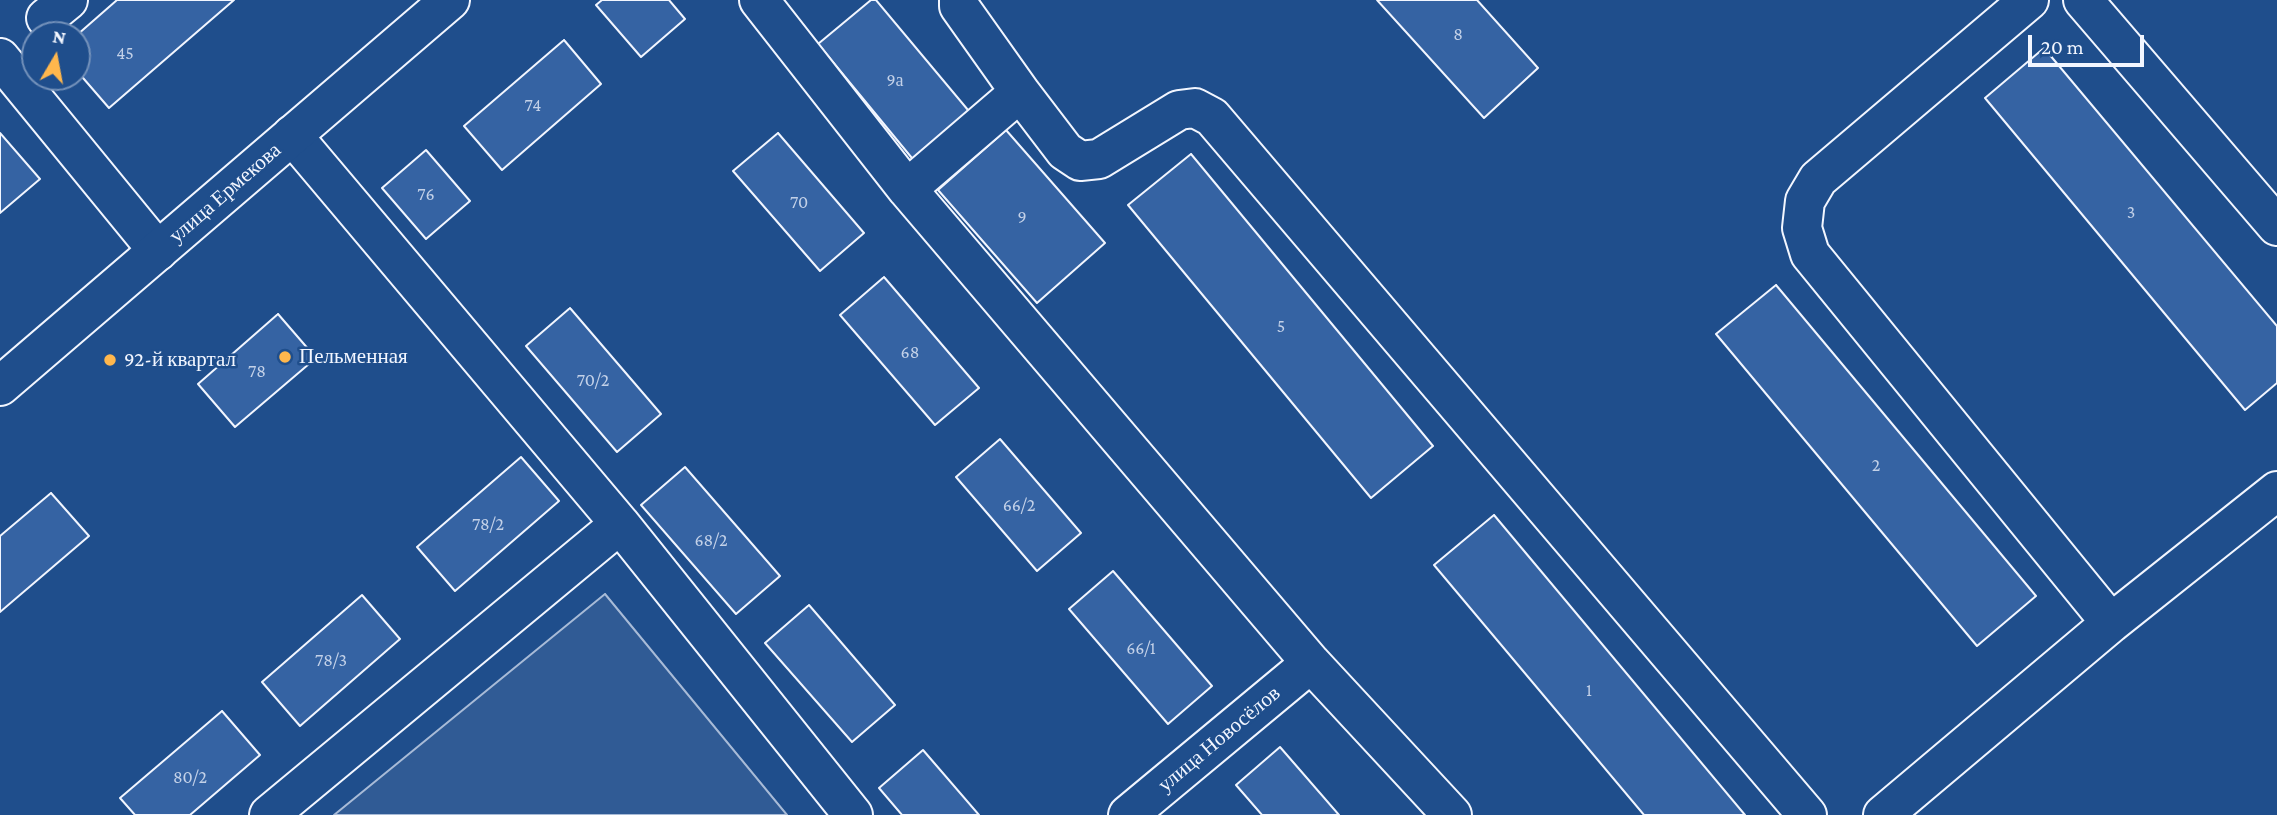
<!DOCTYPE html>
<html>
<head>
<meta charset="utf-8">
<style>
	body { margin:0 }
	#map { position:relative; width:2277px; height:815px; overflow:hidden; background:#1f4e8c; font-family:"Crimson Pro",serif }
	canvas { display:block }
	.north { position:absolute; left:21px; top:21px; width:70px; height:70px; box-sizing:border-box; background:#1f4e8c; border:2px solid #7391ba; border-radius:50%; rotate:10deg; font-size:19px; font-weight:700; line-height:28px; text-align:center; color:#f2f6ff }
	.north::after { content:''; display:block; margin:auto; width:24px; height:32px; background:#ffb74d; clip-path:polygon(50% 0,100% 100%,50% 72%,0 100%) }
	.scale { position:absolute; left:2028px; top:35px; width:116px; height:32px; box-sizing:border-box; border:4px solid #f2f6ff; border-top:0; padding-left:9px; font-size:21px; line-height:24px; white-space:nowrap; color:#f2f6ff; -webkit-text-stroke:5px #1f4e8c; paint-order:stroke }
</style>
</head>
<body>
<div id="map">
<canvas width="2277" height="815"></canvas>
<div class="north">N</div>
<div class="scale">20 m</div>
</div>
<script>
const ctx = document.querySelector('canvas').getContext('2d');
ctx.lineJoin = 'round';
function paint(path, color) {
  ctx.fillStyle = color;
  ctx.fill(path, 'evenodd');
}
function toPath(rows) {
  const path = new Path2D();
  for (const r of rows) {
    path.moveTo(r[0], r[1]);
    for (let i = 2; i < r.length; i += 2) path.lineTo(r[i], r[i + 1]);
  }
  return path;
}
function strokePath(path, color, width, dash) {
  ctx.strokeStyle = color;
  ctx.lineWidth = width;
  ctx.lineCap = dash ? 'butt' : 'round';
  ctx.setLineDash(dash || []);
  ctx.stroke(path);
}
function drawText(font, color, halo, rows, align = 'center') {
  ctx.font = font + ' "Crimson Pro",serif';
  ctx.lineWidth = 5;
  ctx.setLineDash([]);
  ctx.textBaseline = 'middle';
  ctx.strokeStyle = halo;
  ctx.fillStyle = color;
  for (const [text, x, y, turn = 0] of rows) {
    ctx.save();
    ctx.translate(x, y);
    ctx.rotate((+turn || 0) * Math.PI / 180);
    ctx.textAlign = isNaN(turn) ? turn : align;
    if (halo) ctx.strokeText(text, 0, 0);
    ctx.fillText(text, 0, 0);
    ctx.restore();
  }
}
const built = toPath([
	[605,594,787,815,334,815,605,594]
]);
const building = toPath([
	[117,0,234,0,109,108,77,71,77,35,117,0],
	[602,0,669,0,685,19,641,57,596,5,602,0],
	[871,0,876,0,973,116,916,163,818,44,871,0],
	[1377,0,1477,0,1538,68,1484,118,1377,0],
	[564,40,601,84,502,170,464,126,564,40],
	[2044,48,2277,326,2277,383,2245,410,1985,98,2044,48],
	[1006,130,1105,243,1037,303,938,190,1006,130],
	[0,133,40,179,0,213,0,133],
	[778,133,864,233,820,271,733,171,778,133],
	[426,150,470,201,426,239,382,188,426,150],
	[1191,154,1433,446,1371,498,1128,205,1191,154],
	[884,277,979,388,935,425,840,315,884,277],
	[1776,285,2036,596,1977,646,1716,334,1776,285],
	[570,308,661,414,617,452,526,346,570,308],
	[278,314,316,358,235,427,198,384,278,314],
	[1000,439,1081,533,1037,571,956,477,1000,439],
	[521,457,559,501,455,591,417,547,521,457],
	[685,467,780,576,736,614,641,505,685,467],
	[51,493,89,536,0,612,0,536,51,493],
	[1494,515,1745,815,1644,815,1434,565,1494,515],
	[1113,571,1212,686,1168,724,1069,609,1113,571],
	[362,595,400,639,300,726,262,682,362,595],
	[809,605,895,705,852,742,765,643,809,605],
	[222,711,260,755,190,815,135,815,120,798,222,711],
	[1280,747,1339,815,1262,815,1236,785,1280,747],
	[923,750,979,815,902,815,879,788,923,750]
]);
const minor = toPath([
	[759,0,907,189,1311,663,1452,815],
	[2029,0,1818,179,1805,201,1802,228,1810,254,2111,623],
	[2083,0,2277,226],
	[46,18,68,0],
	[0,58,158,251],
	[1020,92,1065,151,1080,161,1099,159,1179,110,1195,108,1212,117,1807,815],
	[292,135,620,524,853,815],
	[907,189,1020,92,959,6,959,0],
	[269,815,620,524],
	[1128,815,1311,663],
	[1883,815,2111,623,2277,491]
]);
const major = toPath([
	[0,386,450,0]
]);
const markers = [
	[285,357,7,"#ffb74d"],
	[110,360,7,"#ffb74d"]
];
const numberNames = [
	["8",1458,34],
	["45",125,53],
	["9а",895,80],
	["74",533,105],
	["76",426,194],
	["70",799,202],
	["3",2131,212],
	["9",1022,217],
	["5",1281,326],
	["68",910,352],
	["78",257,371],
	["70/2",593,380],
	["2",1876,465],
	["66/2",1019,505],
	["78/2",488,524],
	["68/2",711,540],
	["66/1",1141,648],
	["78/3",331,660],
	["1",1589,690],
	["80/2",190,777]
];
const streetNames = [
	["улица Ермекова",225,193,-41],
	["улица Новосёлов",1219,739,-40]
];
const poiNames = [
	["Пельменная",299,357],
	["92-й квартал",124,360]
];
paint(built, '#305b95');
strokePath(built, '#a8bbd7', 2);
paint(building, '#3563a3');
strokePath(building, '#f2f6ff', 2);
strokePath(minor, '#f2f6ff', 42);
strokePath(major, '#f2f6ff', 42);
strokePath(minor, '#1f4e8c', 38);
strokePath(major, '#1f4e8c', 38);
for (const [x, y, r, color] of markers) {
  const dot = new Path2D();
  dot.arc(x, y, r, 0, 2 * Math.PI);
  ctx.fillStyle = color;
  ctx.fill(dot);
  strokePath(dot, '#1f4e8c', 2.5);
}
drawText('18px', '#c3d1e8', null, numberNames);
drawText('21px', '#f2f6ff', '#1f4e8c', streetNames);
drawText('21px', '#f2f6ff', '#1f4e8c', poiNames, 'left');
</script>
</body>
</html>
